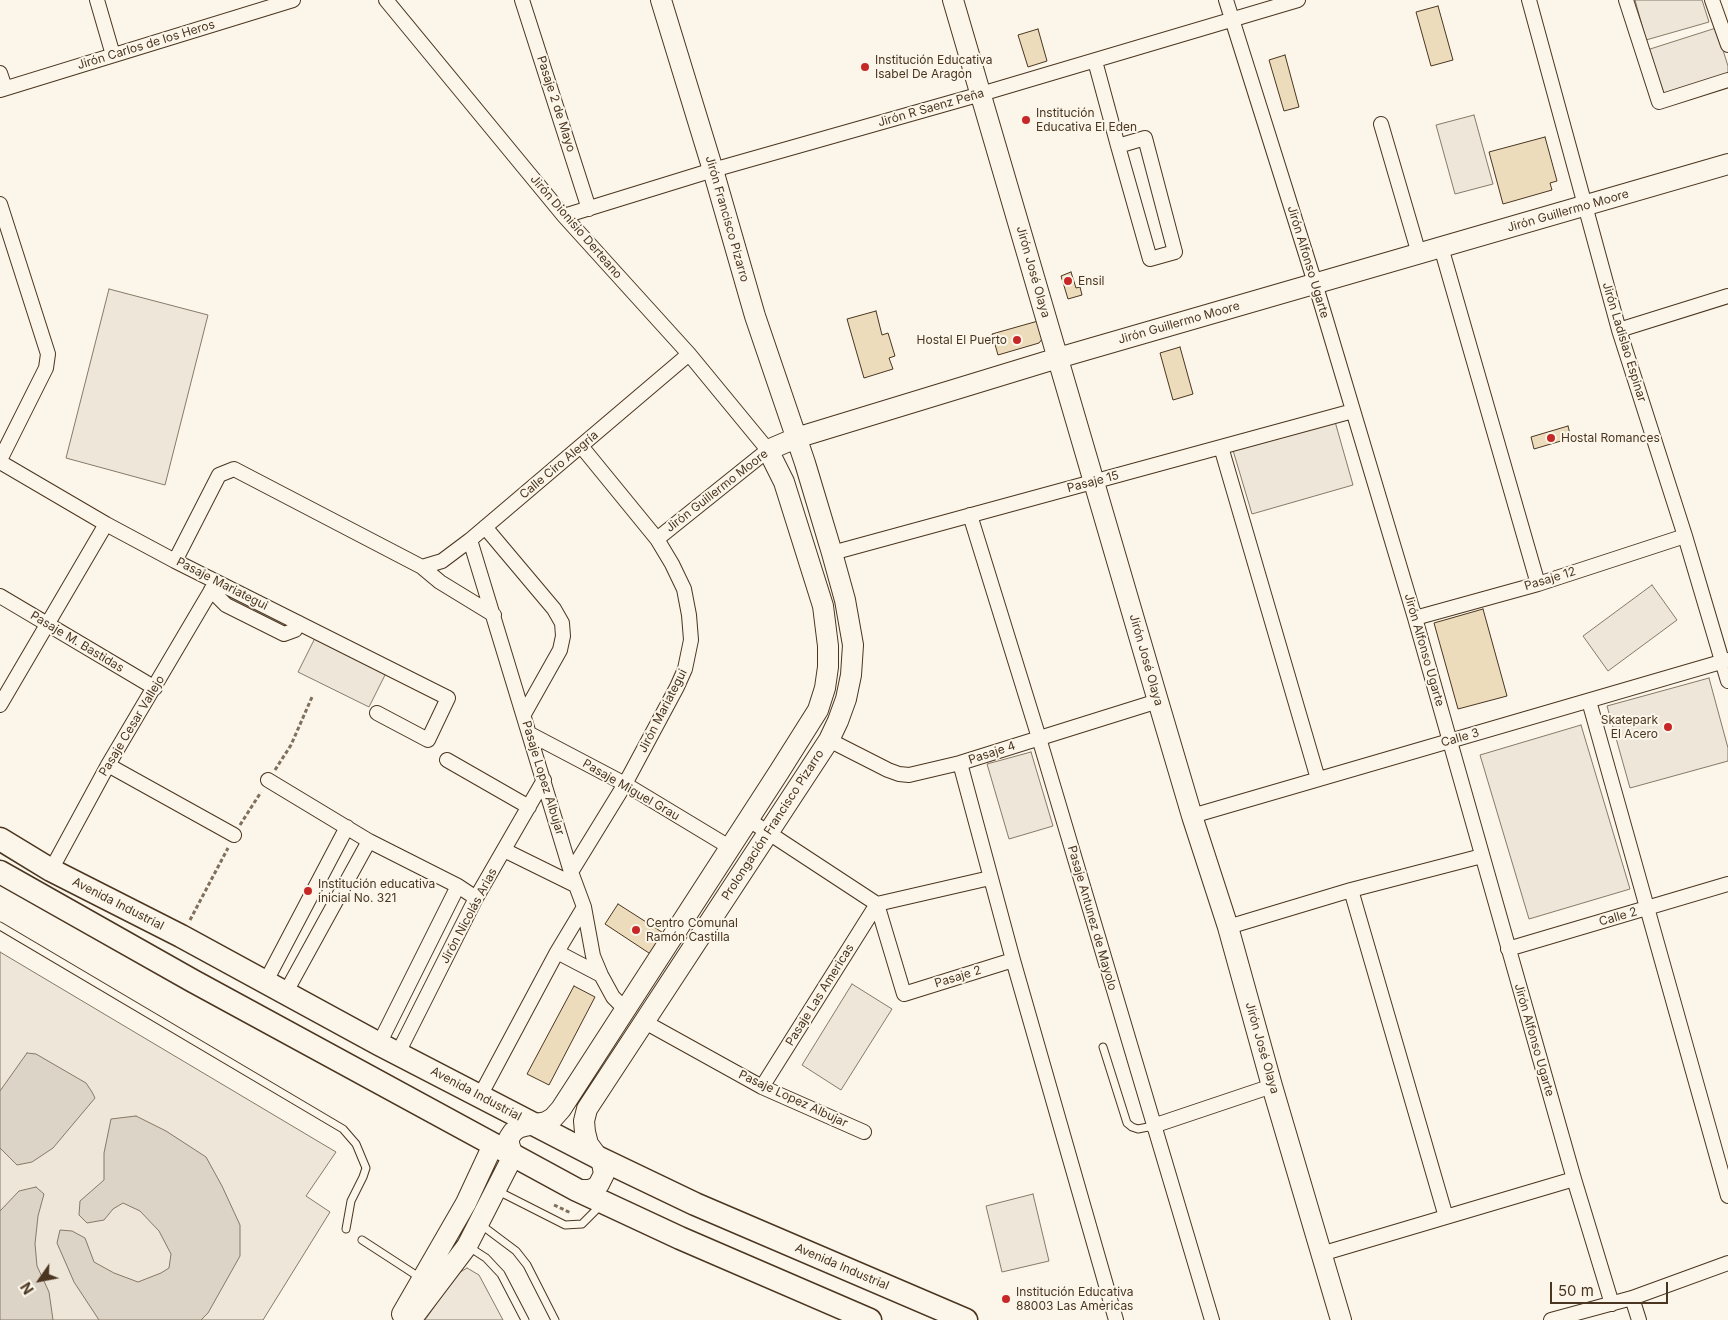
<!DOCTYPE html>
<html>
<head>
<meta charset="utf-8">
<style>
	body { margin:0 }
	#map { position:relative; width:1728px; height:1320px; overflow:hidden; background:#fbf6e9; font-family:Inter,sans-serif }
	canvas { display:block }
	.north { position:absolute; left:15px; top:1255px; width:50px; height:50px; -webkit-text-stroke:4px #fbf6e9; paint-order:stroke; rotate:237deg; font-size:14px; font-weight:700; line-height:20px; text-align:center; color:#4a3520 }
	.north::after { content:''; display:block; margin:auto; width:18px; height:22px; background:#4a3520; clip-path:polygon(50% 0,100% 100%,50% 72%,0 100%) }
	.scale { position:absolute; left:1550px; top:1282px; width:118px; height:22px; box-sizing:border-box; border:2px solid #4a3520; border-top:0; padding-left:6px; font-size:15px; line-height:18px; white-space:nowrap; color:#4a3520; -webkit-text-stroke:4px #fbf6e9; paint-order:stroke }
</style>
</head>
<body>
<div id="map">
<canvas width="1728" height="1320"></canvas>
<div class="north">N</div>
<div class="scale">50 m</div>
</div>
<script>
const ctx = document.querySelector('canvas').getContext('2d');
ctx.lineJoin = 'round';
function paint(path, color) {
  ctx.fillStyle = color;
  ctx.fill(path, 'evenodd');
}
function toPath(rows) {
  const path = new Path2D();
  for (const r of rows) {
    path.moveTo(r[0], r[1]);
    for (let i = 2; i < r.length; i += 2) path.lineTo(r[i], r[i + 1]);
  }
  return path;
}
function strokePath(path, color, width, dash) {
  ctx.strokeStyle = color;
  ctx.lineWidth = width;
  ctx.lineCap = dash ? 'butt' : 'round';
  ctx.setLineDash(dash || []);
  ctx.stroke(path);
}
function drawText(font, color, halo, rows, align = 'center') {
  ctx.font = font + ' Inter,sans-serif';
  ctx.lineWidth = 4;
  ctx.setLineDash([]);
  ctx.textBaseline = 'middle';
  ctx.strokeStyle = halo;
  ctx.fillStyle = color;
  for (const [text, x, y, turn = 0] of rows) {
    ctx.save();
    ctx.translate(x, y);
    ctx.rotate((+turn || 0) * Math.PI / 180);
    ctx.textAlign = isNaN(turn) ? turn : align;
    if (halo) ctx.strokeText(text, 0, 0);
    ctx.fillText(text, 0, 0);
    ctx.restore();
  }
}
const green = toPath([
	[1635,0,1702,0,1709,22,1646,40,1635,0],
	[1716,28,1728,66,1728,78,1663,99,1647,50,1716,28],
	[1474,115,1493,184,1455,194,1436,125,1474,115],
	[109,289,208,315,165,485,66,458,109,289],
	[1334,418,1353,485,1252,514,1232,447,1334,418],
	[1652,585,1677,620,1608,671,1583,636,1652,585],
	[317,634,388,669,369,707,298,672,317,634],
	[1709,678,1728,748,1728,761,1630,788,1607,706,1709,678],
	[1581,725,1630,889,1529,919,1480,755,1581,725],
	[1031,752,1053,826,1009,839,987,764,1031,752],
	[0,952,336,1152,306,1196,330,1212,263,1320,0,1320,0,952],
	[852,984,892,1009,841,1090,802,1065,852,984],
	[1033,1194,1049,1261,1002,1272,986,1206,1033,1194],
	[467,1268,479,1275,503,1320,425,1320,457,1274,467,1268]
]);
const water = toPath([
	[27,1053,36,1054,86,1083,92,1092,95,1098,53,1148,32,1162,17,1165,0,1148,0,1091,27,1053],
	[136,1116,166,1131,206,1157,222,1186,240,1225,240,1256,208,1313,201,1320,99,1320,74,1282,57,1243,60,1230,72,1231,85,1238,94,1262,114,1273,138,1282,161,1273,169,1268,171,1254,159,1231,140,1211,123,1203,113,1209,104,1220,87,1223,79,1215,80,1201,104,1180,104,1153,111,1119,136,1116],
	[36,1187,44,1194,38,1216,35,1244,37,1266,49,1292,53,1320,0,1320,0,1211,19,1191,36,1187]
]);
const building = toPath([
	[1438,6,1453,60,1431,66,1416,12,1438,6],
	[1038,29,1047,61,1028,67,1018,35,1038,29],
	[1285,55,1299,107,1284,111,1269,60,1285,55],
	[1545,137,1557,181,1550,183,1552,190,1503,204,1489,152,1545,137],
	[1071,272,1076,288,1080,287,1082,295,1068,299,1061,276,1071,272],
	[876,311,882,335,888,333,895,356,889,358,893,369,864,378,847,319,876,311],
	[1038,321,1043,338,1039,343,998,355,992,334,1038,321],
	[1180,347,1193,394,1173,400,1160,353,1180,347],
	[1568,426,1571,438,1534,449,1531,437,1568,426],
	[1483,609,1507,696,1458,709,1434,623,1483,609],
	[618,904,668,936,655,957,605,924,618,904],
	[574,986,595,997,549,1085,527,1074,574,986]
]);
const path = toPath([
	[275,770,291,745,312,697],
	[240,825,261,792],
	[190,920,228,848],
	[554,1205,571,1213]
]);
const lane = toPath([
	[0,926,343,1129,356,1144,366,1168,363,1177,351,1201,346,1229],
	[1103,1047,1127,1123,1132,1127,1138,1129,1153,1126],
	[496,1190,565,1225,582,1224,601,1205],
	[480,1224,516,1251,527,1265,555,1320],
	[362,1240,422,1279],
	[469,1247,486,1258,501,1274,525,1320]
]);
const street = toPath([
	[97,0,113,55],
	[386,0,564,216,689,354,768,450,657,539],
	[522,0,589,209],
	[1226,0,1315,283,1415,618,1574,1179,1612,1304],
	[1529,0,1619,330,1685,536,1728,681],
	[1626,0,1659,102,1728,80],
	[1712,0,1728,45],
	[1095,61,1118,146,1150,259,1175,252,1145,138,1118,146],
	[0,73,5,88],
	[0,90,293,0],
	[1381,124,1419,254],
	[0,204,48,354,46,368,0,460],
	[564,216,713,170,981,94,1298,0],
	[1441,247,1538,584],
	[1619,330,1728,296],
	[1221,447,1318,779],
	[0,462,106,524,175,561,448,698,428,740,377,713],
	[970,515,1039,738,1212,1320],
	[485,527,554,609,562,623,563,636,560,650,524,714],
	[470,540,571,872,584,907,593,956,601,975,613,997,626,1010],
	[832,553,1353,411],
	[175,561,219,475,234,469,422,567,440,582,494,615],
	[422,567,442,561,470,540,689,354],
	[211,590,226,605,284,634,295,630,299,623],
	[0,596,155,688],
	[1415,618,1538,584,1685,536],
	[1589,701,1728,1196],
	[0,705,106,524],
	[530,734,625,784,731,848],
	[829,740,888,770,899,774,909,775,960,763,1158,701],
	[447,760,529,807],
	[960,763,1013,960,1116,1320],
	[108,765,234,835],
	[268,780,369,841,458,886,476,898],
	[1192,816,1728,660],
	[749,820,877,904,990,878],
	[504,850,575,885],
	[51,870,108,765,216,582],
	[571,872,625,784,677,687,685,669,691,640,689,615,684,589,672,564,657,539,581,446],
	[1351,890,1446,1217],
	[877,904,904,994,1013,960],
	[1228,927,1351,890,1482,856],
	[1508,949,1728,884],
	[557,952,601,975],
	[266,981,347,827],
	[286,992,369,841],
	[643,1021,762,1087,864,1132],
	[379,1044,458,886],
	[398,1053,476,898,544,780],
	[762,1087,877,904],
	[480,1096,557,952,584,907],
	[1153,1126,1272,1086],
	[1321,1254,1574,1179],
	[1632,1298,1639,1320],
	[1551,1320,1632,1298,1728,1263]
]);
const secondary = toPath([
	[953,0,1158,701,1192,816,1228,927,1272,1086,1341,1320],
	[577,1190,589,1190,595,1188,599,1184,604,1174,602,1163,588,1144,585,1132,584,1121,587,1109,829,740,838,721,846,699,851,675,853,645,845,600,832,553,805,463,755,316,713,170,661,0],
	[402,1314,466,1203,493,1145],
	[411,1320,467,1246,513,1156,509,1144,509,1138,513,1132,518,1128,525,1126,546,1122,553,1118,561,1109,779,772,818,710,825,688,828,667,828,646,823,606,784,482,768,450,796,438,1058,358,1728,164]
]);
const primary = toPath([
	[0,839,51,870,181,936,379,1044,599,1158,695,1204,966,1320],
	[0,872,193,981,577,1190,680,1238,870,1320]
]);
const markers = [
	[865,67,5,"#c62828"],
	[1026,120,5,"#c62828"],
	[1068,281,5,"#c62828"],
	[1017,340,5,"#c62828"],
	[1551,438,5,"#c62828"],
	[1668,727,5,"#c62828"],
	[308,891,5,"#c62828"],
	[636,930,5,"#c62828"],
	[1006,1299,5,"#c62828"]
];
const streetNames = [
	["Jirón Carlos de los Heros",146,45,-17],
	["Pasaje 2 de Mayo",556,104,72],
	["Jirón R Saenz Peña",931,108,-16],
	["Jirón Guillermo Moore",1568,211,-16],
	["Jirón Francisco Pizarro",727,219,74],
	["Jirón Dionisio Derteano",576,227,49],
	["Jirón Alfonso Ugarte",1308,262,73],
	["Jirón José Olaya",1033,272,74],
	["Jirón Guillermo Moore",1179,323,-16],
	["Jirón Ladislao Espinar",1624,342,73],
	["Calle Ciro Alegría",559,465,-40],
	["Pasaje 15",1093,482,-15],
	["Jirón Guillermo Moore",717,491,-38],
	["Pasaje 12",1550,579,-17],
	["Pasaje Mariategui",222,584,27],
	["Pasaje M. Bastidas",77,642,31],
	["Jirón Alfonso Ugarte",1424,650,74],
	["Jirón José Olaya",1146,660,74],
	["Jirón Mariategui",663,711,-63],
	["Pasaje Cesar Vallejo",132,726,-59],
	["Calle 3",1460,738,-16],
	["Pasaje 4",992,753,-18],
	["Pasaje Lopez Albujar",543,778,73],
	["Pasaje Miguel Grau",631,790,30],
	["Prolongación Francisco Pizarro",773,825,-57],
	["Avenida Industrial",118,904,27],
	["Jirón Nicolás Arias",469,916,-62],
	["Calle 2",1618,917,-16],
	["Pasaje Antunez de Mayolo",1092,918,74],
	["Pasaje 2",958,977,-17],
	["Pasaje Las Americas",820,995,-58],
	["Jirón Alfonso Ugarte",1534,1040,74],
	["Jirón José Olaya",1262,1048,74],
	["Avenida Industrial",476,1094,28],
	["Pasaje Lopez Albujar",793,1099,25],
	["Avenida Industrial",842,1267,23]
];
const poiNames = [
	["Institución Educativa",875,60],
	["Isabel De Aragon",875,74],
	["Institución",1036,113],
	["Educativa El Eden",1036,127],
	["Ensil",1078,281],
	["Hostal El Puerto",1007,340,"right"],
	["Hostal Romances",1561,438],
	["Skatepark",1658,720,"right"],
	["El Acero",1658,734,"right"],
	["Institución educativa",318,884],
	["inicial No. 321",318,898],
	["Centro Comunal",646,923],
	["Ramón Castilla",646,937],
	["Institución Educativa",1016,1292],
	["88003 Las Americas",1016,1306]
];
paint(green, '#ede6d9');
strokePath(green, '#887966', 1);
paint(water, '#dcd4c6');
strokePath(water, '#887966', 1);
paint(building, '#ecdcbc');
strokePath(building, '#4a3520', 1);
strokePath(lane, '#4a3520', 9);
strokePath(street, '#4a3520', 16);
strokePath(secondary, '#4a3520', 22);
strokePath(primary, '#4a3520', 25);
strokePath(path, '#7f6f5c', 3, [4, 2.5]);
strokePath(lane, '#fbf6e9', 7);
strokePath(street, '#fbf6e9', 14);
strokePath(secondary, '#fbf6e9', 20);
strokePath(primary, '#fbf6e9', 22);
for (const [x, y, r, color] of markers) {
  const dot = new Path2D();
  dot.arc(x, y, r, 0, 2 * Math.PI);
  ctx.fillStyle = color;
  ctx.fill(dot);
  strokePath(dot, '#fbf6e9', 2);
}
drawText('12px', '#4a3520', '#fbf6e9', streetNames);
drawText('12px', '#4a3520', '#fbf6e9', poiNames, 'left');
</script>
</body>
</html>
